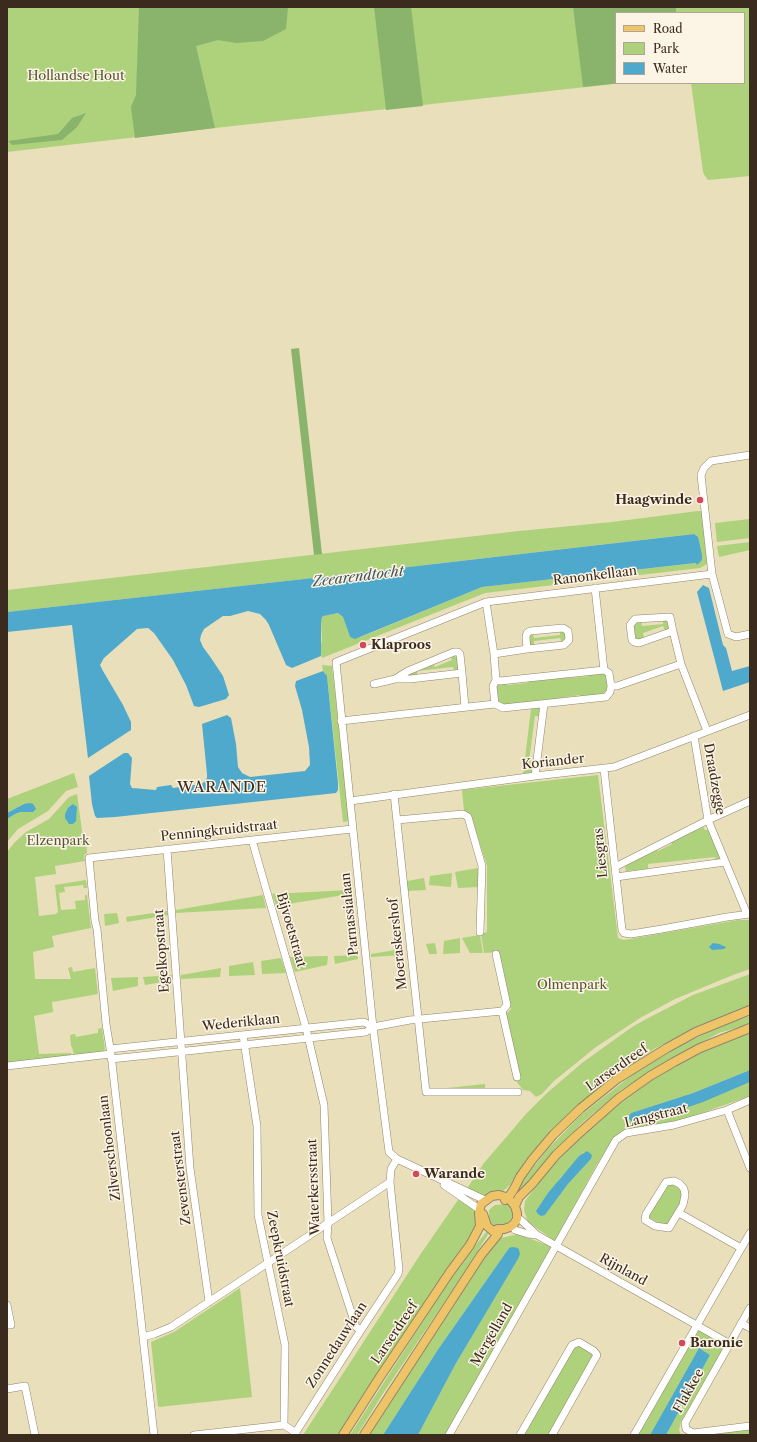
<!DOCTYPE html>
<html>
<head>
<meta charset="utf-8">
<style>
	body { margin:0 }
	#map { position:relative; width:757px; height:1442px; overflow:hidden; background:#e9dfba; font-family:"Libre Caslon Text",serif }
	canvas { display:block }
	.frame { position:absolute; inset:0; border:8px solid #3b2a1e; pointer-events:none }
	.legend { position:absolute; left:615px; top:12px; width:130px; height:72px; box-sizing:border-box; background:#fcf5e5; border:1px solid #afa495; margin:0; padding:5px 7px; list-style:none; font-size:12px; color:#3b2a1e }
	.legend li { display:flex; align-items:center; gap:8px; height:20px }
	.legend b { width:20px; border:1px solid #afa495 }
</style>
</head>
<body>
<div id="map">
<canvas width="757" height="1442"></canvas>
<div class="frame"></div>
<ul class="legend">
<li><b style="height:5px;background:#efc469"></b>Road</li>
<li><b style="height:11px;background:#add27b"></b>Park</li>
<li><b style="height:11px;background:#4ea9cc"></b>Water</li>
</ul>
</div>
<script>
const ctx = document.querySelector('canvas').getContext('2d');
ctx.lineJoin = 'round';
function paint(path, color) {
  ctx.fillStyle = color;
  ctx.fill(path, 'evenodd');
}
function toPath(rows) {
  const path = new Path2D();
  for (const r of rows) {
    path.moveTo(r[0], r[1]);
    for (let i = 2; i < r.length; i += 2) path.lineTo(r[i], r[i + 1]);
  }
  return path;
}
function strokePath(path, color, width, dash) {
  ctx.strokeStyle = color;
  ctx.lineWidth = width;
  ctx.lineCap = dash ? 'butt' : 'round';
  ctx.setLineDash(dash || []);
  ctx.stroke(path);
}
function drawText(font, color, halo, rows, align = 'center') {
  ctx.font = font + ' "Libre Caslon Text",serif';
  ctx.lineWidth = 3;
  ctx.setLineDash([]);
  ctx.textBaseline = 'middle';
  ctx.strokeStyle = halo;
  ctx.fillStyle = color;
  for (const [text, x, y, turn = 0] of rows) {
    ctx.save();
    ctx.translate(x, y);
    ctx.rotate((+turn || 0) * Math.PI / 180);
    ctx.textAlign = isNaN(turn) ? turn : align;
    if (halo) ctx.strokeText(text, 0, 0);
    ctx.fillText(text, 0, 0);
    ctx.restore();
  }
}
const green = toPath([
	[7,7,750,7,750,176,708,180,705,176,703,172,691,83,744,83,744,13,616,13,616,83,622,83,215,128,7,152],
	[698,511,702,511,707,564,700,568,485,593,322,658,320,648,322,640,321,623,322,617,324,616,338,613,343,617,350,637,361,637,482,587,697,563,698,565,698,563,701,560,697,536,693,534,322,577,7,612,7,590,519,531,612,522],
	[750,519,750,538,717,542,715,523],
	[750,542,750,550,719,557,717,546],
	[663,619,668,619,670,628,665,631,663,626,643,633,644,638,637,640,634,637,633,627,637,622,641,621,642,626,663,624],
	[560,630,563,631,565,634,566,639,562,643,560,638,534,641,534,646,530,644,529,636,530,635,533,634,534,638,560,635],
	[454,655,458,659,458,668,457,670,454,671,453,667,417,671,418,675,410,676,408,675,433,663,435,667,452,660,451,656],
	[322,665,332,666,349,821,343,822,327,676,323,671],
	[602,672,606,675,609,688,605,694,581,697,580,695,560,698,560,700,503,706,498,703,496,687,499,684,506,683,507,685,527,683,528,680,569,676,569,678,589,676,589,674],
	[539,708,540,710,540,716,535,716,529,761,534,761,532,772,530,774,523,775,531,709],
	[74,773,78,787,66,791,48,811,18,829,7,842,7,819,15,814,22,812,33,812,24,804,7,813,7,799],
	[598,775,618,938,624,940,738,920,750,920,750,969,733,975,675,999,640,1018,596,1047,554,1081,542,1094,536,1097,530,1091,523,1090,516,1081,506,1014,511,1009,499,952,484,953,481,934,487,932,487,866,471,816,469,813,464,811,462,790],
	[77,794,83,838,86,839,87,853,84,855,85,861,55,866,56,874,35,877,39,916,56,914,58,912,55,885,86,880,87,888,84,888,83,885,64,887,65,892,59,893,61,910,76,909,75,901,85,900,85,895,87,895,91,928,52,936,54,947,33,952,35,979,71,979,68,968,72,967,73,972,95,968,98,994,52,1002,53,1012,34,1016,39,1054,71,1053,71,1056,7,1063,7,852,14,843,26,832,49,819,69,797],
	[703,827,705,830,708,830,719,855,720,858,716,862,715,857,648,864,648,869,626,871,625,866,657,850,658,851,672,844,671,842],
	[478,868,478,887,458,888,455,872],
	[452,873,451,887,429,885,430,876],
	[424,878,426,890,408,891,407,881],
	[350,890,350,894,276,906,272,894],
	[263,895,266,908,176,913,176,910],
	[167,911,168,915,127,922,126,917],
	[117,913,119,923,105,926,104,914],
	[480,935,483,953,470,953,462,938],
	[460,938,460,953,443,954,444,941],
	[435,943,437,954,429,954,426,944],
	[402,949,402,955,371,957,371,954],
	[358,955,358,959,335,964,334,956],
	[328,956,327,965,295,972,290,957],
	[281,958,286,973,262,974,261,961],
	[253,962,255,975,229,976,229,966],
	[221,968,220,977,181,979,181,975],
	[750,974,750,1006,695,1028,654,1049,607,1081,568,1114,546,1137,526,1160,509,1186,503,1191,490,1195,479,1195,466,1190,484,1163,526,1114,547,1093,582,1063,632,1027,652,1016,693,995],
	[172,975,173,980,145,985,143,977],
	[138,977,138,986,113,991,111,978],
	[750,1016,750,1024,719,1033,660,1065,621,1090,582,1123,551,1154,514,1199,512,1197,528,1174,548,1149,581,1115,632,1075,685,1043,724,1025],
	[102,1028,105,1049,103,1052,74,1055,72,1047,71,1046,70,1035,75,1034,76,1037,98,1033,98,1029],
	[750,1031,750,1070,693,1093,631,1113,629,1119,633,1122,634,1122,674,1112,750,1082,750,1096,685,1119,621,1132,615,1136,596,1166,555,1241,528,1222,524,1210,525,1201,547,1172,582,1135,632,1092,688,1057],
	[584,1152,591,1159,568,1184,545,1215,560,1178],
	[485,1084,485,1090,438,1089],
	[673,1184,680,1189,682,1194,683,1200,668,1228,648,1217,648,1215,667,1185],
	[460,1197,472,1207,475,1213,477,1226,474,1232,379,1372,338,1435,303,1435,420,1255],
	[508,1204,512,1210,512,1219,506,1224,493,1226,489,1218,489,1210,495,1205],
	[487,1231,489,1233,461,1277,384,1392,357,1435,350,1435,458,1267],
	[518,1234,552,1247,446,1435,418,1435,455,1365,518,1259,509,1248,437,1351,383,1435,368,1435,492,1244,501,1238],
	[240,1288,252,1397,159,1407,158,1406,151,1342,174,1332],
	[698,1330,721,1342,725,1346,681,1422,679,1430,681,1435,666,1435,710,1355,699,1348,650,1435,638,1435],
	[574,1343,593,1353,594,1356,549,1435,522,1435],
	[750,1429,750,1435,702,1435]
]);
const forest = toPath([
	[139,7,288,7,286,29,263,41,236,43,218,40,196,46,215,128,135,138,131,107,136,95],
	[374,7,411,7,423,106,386,110],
	[573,7,676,7,676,13,616,13,616,83,622,83,583,87],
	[86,113,77,127,62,140,12,145,8,141,58,134,72,118],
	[299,348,322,554,314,555,291,349]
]);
const water = toPath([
	[694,534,698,537,702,555,702,560,697,565,696,563,482,587,355,639,350,637,343,617,338,613,324,616,322,617,321,623,321,656,292,668,286,665,269,625,266,620,260,614,248,611,230,616,223,616,204,629,201,635,200,640,203,647,211,658,223,676,229,695,226,699,199,707,194,706,186,685,173,660,154,633,148,628,137,629,104,658,100,665,103,671,123,705,131,722,131,730,88,758,72,625,7,632,7,612,322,577],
	[703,585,709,588,723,645,726,648,732,671,750,666,750,682,723,691,697,592],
	[323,671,327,676,338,783,338,790,336,793,115,817,97,818,95,816,92,804,89,776,124,753,128,753,132,758,130,784,132,788,156,790,157,787,171,785,173,788,202,784,207,778,207,774,202,724,227,715,231,718,236,744,238,767,242,773,250,777,305,771,310,765,309,747,302,710,295,686,296,681],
	[30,803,33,804,35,807,36,809,33,812,21,812,15,814,7,819,7,813,24,804],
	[73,804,77,807,76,821,73,824,69,824,65,818,65,814,68,808],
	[713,943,719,944,726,947,724,949,712,950,709,947],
	[750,1070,750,1082,703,1102,674,1112,642,1121,632,1122,629,1119,629,1116,631,1113,693,1093],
	[587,1151,592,1155,591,1159,568,1184,545,1215,541,1216,538,1214,536,1211,548,1193,579,1156],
	[512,1247,518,1248,519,1250,520,1254,518,1259,455,1365,418,1435,383,1435,437,1351,509,1248],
	[699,1348,710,1355,666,1435,650,1435]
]);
const minor = toPath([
	[750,455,711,461,704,468,701,475,712,574,728,634,736,637,750,634],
	[595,588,604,670],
	[486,602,494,654,496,680,493,686,495,704],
	[673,631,639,643,634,642,632,640,630,625,635,619,670,617,673,631,681,664,707,731],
	[494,654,527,649,526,637,527,633,530,631,563,628,568,631,569,640,564,645,527,649],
	[462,673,410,679,395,679,408,671,454,652,458,652,460,654,462,673,465,707],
	[496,680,500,681,604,670,609,673,611,686],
	[374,684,395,679],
	[341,721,495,704,503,708,606,697,610,692,611,686,617,686,681,664],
	[694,736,708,820,747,914],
	[604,769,622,930,624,933,631,934,662,929,727,917,750,914],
	[535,776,544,704],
	[394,794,426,1092,518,1092],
	[350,801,535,776,614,767,750,715],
	[397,820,463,814,468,817,482,866,480,932],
	[252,840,306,1028,324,1105,328,1223,327,1238,356,1327,361,1330],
	[167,849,190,1168,209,1302],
	[615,867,708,820,750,801],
	[616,877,725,862],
	[496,954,507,1005,502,1011,517,1077],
	[243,1035,257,1126,258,1215,285,1345,284,1425,296,1433],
	[110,1049,364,1022,373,1027],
	[111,1059,366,1032,373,1027,410,1020,502,1011],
	[7,1066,111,1054],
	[727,1110,750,1168],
	[674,1181,680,1184,684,1189,685,1195,683,1205,669,1228,655,1226,645,1220,646,1214,666,1182,674,1181],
	[444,1185,479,1209],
	[485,1200,397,1159,389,1152,373,1027,336,662,486,602,712,574],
	[679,1213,741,1248],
	[521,1220,537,1235,730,1344],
	[515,1230,528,1234,537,1235],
	[7,1305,11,1325,7,1325],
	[750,1308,685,1423,686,1429,693,1433,750,1426],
	[741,1323,750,1328],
	[143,1337,154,1334,171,1327,390,1182],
	[7,1389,25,1386,35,1435],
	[154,1435,111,1054,106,1024,97,929,95,921,89,858,352,829],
	[194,1435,284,1425],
	[294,1435,361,1330,398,1274,399,1269,390,1182,391,1169,397,1159],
	[449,1435,616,1140,626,1133,674,1125,727,1110,750,1100],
	[520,1435,572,1345,579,1342,594,1351,597,1355,552,1435],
	[634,1435,750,1233]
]);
const major = toPath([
	[505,1200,508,1198,514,1189,520,1177,532,1160,553,1135,581,1108,617,1079,667,1048,696,1032,750,1010],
	[515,1206,519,1197,532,1184,556,1155,576,1136,619,1098,650,1076,674,1062,700,1048,750,1028],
	[483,1214,487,1226,493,1231,498,1233],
	[343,1435,378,1380,450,1272,470,1245,480,1226,479,1213,481,1204,492,1196,499,1195,506,1197,510,1200,515,1206,517,1213,517,1219,514,1224,510,1227,504,1229,498,1229,493,1231],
	[364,1435,481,1255,498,1234]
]);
const markers = [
	[700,500,4,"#d1495b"],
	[363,645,4,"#d1495b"],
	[416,1174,4,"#d1495b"],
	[682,1343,4,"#d1495b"]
];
const parkNames = [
	["Hollandse Hout",76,76],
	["Elzenpark",58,841],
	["Olmenpark",572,985]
];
const poiNames = [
	["Haagwinde",692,500,"right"],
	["Klaproos",371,645],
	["Warande",424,1174],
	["Baronie",690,1343]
];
const streetNames = [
	["Ranonkellaan",595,576,-7],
	["Koriander",553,762,-6],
	["Draadzegge",714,779,80],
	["Penningkruidstraat",219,831,-6],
	["Liesgras",601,853,-96],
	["Parnassialaan",350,914,-96],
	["Bijvoetstraat",291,930,74],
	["Moeraskershof",398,944,-96],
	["Egelkopstraat",162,951,-94],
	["Wederiklaan",241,1023,-6],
	["Larserdreef",617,1068,-35],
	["Langstraat",656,1116,-14],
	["Zilverschoonlaan",110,1148,-97],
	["Zevensterstraat",181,1178,-97],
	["Waterkersstraat",314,1187,-92],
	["Zeepkruidstraat",280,1259,79],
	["Rijnland",623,1270,29],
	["Larserdreef",395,1333,-56],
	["Mergelland",492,1335,-60],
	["Zonnedauwlaan",337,1345,-57],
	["Flakkee",689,1391,-61]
];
const waterNames = [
	["Zeearendtocht",358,577,-7]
];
const quarterNames = [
	["WARANDE",222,788]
];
paint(green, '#add27b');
paint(forest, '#8ab46b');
paint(water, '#4ea9cc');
strokePath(minor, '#92846c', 8);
strokePath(major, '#92846c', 10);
strokePath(minor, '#fff', 7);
strokePath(major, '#efc469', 8);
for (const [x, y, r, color] of markers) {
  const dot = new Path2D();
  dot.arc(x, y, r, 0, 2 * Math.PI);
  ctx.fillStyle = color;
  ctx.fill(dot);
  strokePath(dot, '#fcf5e5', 1.5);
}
drawText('13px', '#585435', '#fcf5e5', parkNames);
drawText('bold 13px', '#3b2a1e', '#fcf5e5', poiNames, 'left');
drawText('13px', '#3b2a1e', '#fcf5e5', streetNames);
drawText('italic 14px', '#42565b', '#fcf5e5', waterNames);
ctx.letterSpacing = '1px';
drawText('15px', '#3b2a1e', '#fcf5e5', quarterNames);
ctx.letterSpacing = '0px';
</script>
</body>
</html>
